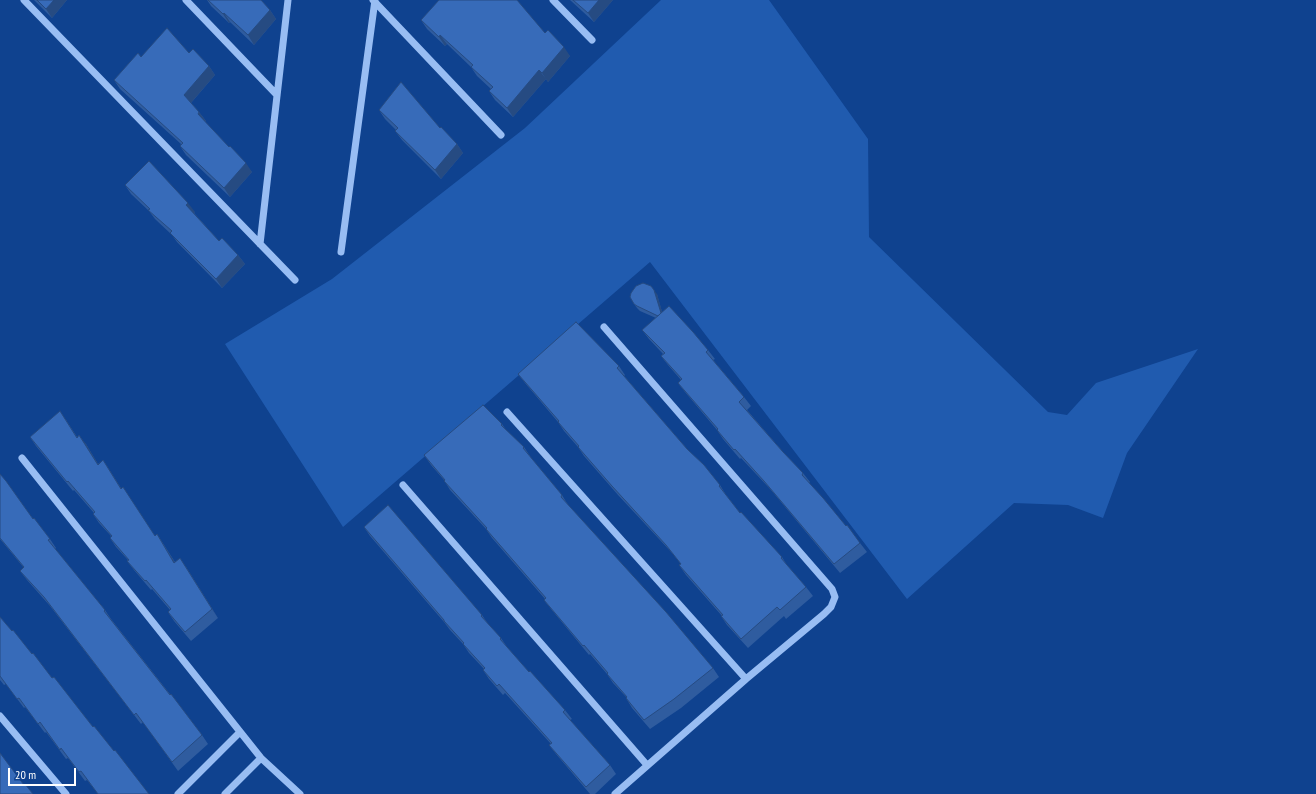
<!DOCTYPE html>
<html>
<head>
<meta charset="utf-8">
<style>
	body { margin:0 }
	#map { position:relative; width:1316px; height:794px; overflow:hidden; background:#0f428f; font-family:"PT Sans Narrow",sans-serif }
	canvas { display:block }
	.scale { position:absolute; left:8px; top:768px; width:68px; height:18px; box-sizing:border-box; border:2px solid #fff; border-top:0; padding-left:5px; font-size:12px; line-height:14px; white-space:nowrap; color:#fff; -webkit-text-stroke:3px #0f428f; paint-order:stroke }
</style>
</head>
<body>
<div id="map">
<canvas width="1316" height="794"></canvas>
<div class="scale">20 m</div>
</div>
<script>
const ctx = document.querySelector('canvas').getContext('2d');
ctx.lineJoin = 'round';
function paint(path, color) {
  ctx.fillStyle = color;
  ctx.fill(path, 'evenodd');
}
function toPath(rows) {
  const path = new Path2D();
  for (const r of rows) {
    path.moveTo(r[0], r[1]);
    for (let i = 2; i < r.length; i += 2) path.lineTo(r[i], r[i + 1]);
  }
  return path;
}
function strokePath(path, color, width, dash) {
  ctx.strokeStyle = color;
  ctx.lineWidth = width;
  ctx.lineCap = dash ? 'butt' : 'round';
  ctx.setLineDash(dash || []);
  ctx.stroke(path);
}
const green = toPath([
	[661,0,769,0,868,139,869,237,1048,412,1067,415,1096,383,1198,349,1127,453,1103,518,1068,505,1014,503,907,599,650,262,343,527,225,344,332,279,525,128]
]);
const minor = toPath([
	[24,0,295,280],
	[186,0,277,95],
	[373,0,501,135],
	[553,0,592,40],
	[260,244,288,0],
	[341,252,375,0],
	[604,327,832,589,835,597,831,607,824,614,746,679,615,794],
	[507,412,746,679],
	[22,458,261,758,300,794],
	[403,485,647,765],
	[0,716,66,794],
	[178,794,240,732],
	[225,794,261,758]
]);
const wall = toPath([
	[34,0,67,0,52,18],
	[207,0,261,0,270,10,276,19,254,45,230,22,229,23,211,6],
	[570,0,613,0,594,22],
	[421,20,545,33,570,56,548,82,546,79,513,117,495,100,489,91,491,89,477,76,471,67,447,44,445,46,427,29],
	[189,53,209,66,215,75,191,103,199,112,206,121,205,122,252,172,230,197,186,155,180,146,181,144,120,89,114,80,141,57],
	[379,110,440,128,457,144,463,153,441,179,402,140,395,131,396,130,385,119],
	[125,185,195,212,194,213,219,241,238,255,245,264,222,288,177,242,172,235,155,219,149,211,131,194],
	[657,294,662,312,708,350,715,359,713,360,744,397,751,406,747,410,783,452,803,473,810,482,809,483,860,543,867,552,840,573,771,490,741,458,740,459,723,439,717,430,685,392,678,383,681,380,668,365,661,356,663,354,649,339,642,330,656,318,640,311,637,308,634,304],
	[619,366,625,375,624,376,687,449,720,485,726,495,740,513,782,557,788,567,806,587,813,596,786,619,784,616,748,648,727,625,721,616,722,616,686,575,679,565,681,564,673,554,618,495,584,456,578,447,564,431,558,422,525,383,518,374],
	[66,420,77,437,86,444,98,464,103,460,121,488,155,536,157,534,175,562,186,567,218,618,191,641,174,621,168,612,170,610,152,589,151,590,134,570,127,561,128,560,116,547,110,538,111,536,99,523,93,514,94,513,74,490,73,491,36,446,30,437],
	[502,424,506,430,524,447,530,456,530,457,562,495,568,505,713,668,719,677,681,708,650,729,632,708,626,698,627,698,613,683,607,674,590,654,589,655,551,609,544,600,545,599,492,538,486,529,450,490,444,480,431,465,424,455],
	[0,474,33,519,50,539,56,548,55,549,105,610,111,619,202,735,208,744,178,771,143,722,141,724,50,606,27,580,20,571,24,568,0,539],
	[364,527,482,615,488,624,501,638,507,647,507,648,529,672,565,710,572,719,570,720,610,765,616,774,595,794,590,794,556,754,549,745,551,744,505,693,503,695,489,679,483,670,484,669,469,653,463,644,450,630,444,622,370,536],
	[0,617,52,678,149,794,98,794,87,780,85,781,68,758,66,759,46,732,45,733,25,707,24,708,6,684,4,685,0,680]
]);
const shadedWall = toPath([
	[54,0,67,0,52,18,46,9],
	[599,0,613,0,594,22,588,13],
	[270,10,276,19,254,45,248,35],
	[224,13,230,22,229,23,223,14],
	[440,35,447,44,445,46,439,37],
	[564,47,570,56,548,82,542,73],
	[209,66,215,75,190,104,184,95],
	[539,70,546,79,513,117,507,108],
	[199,112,206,121,204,123,198,114],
	[457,144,463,153,441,179,435,170],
	[246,163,252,172,230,197,224,188],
	[188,203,195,212,193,214,186,205],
	[238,255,245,264,222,288,216,279],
	[654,290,657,294,665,322,662,317],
	[79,435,86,444,104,474,98,465],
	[103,460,109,469,127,498,121,489],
	[157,534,163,544,181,572,174,563],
	[180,558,186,567,218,618,212,609]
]);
const building = toPath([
	[37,0,54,0,46,9,37,0],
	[208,0,261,0,270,10,248,35,224,13,223,14,208,0],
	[439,0,517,0,545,33,548,30,564,47,542,73,539,70,507,108,489,91,493,87,471,67,473,65,440,35,439,37,421,20,439,0],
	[573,0,599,0,588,13,573,0],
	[167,28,189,53,193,49,209,66,184,95,199,112,198,114,229,147,230,146,246,163,224,188,180,146,183,143,114,80,138,53,141,57,167,28],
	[401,82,440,128,441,127,457,144,435,170,395,131,398,128,379,110,401,82],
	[149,161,188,203,186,205,219,241,222,238,238,255,216,279,170,233,172,231,148,210,150,209,125,185,149,161],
	[643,283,651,286,654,290,661,313,658,316,637,306,634,304,630,297,631,293,636,286,643,283],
	[669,306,693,332,708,350,706,352,744,397,739,402,783,452,803,473,802,475,823,498,846,526,847,525,860,543,834,564,764,481,735,449,734,450,717,430,718,429,678,383,682,379,661,356,665,353,642,330,669,306],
	[576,322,619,366,617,368,687,449,704,465,720,485,719,486,740,513,741,512,782,557,781,558,806,587,780,610,777,607,741,639,721,616,723,615,679,565,681,564,666,545,612,486,578,447,579,446,558,422,559,421,518,374,576,322],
	[483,405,502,424,501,425,524,447,523,448,562,495,561,497,666,612,713,668,674,699,644,720,626,698,627,697,607,674,608,673,584,645,583,646,544,600,546,598,486,529,487,528,444,481,445,480,424,455,483,405],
	[60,411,77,438,79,435,98,465,103,460,121,489,123,487,155,536,157,534,174,563,180,558,212,609,185,632,168,612,171,609,146,580,145,581,127,561,129,560,110,538,112,536,93,514,95,512,68,481,67,482,30,437,60,411],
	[0,474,6,481,33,519,34,518,50,539,48,540,105,610,104,611,170,695,171,694,202,735,172,762,136,713,134,715,44,597,20,571,24,567,0,538,0,474],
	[388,505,482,615,481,616,501,638,500,639,529,672,530,671,565,710,563,712,610,765,586,787,549,745,552,743,499,684,497,686,483,670,485,668,463,644,464,643,444,621,444,620,364,527,388,505],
	[0,617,12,631,13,630,32,654,33,653,52,678,54,677,93,727,94,726,114,751,115,750,149,794,98,794,81,771,79,772,61,748,60,750,40,722,38,724,19,698,17,699,0,676,0,617],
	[0,753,24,785,25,784,33,794,0,794,0,753]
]);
paint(green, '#205baf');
strokePath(minor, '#98bdf3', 7);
paint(wall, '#2f5c9f');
paint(shadedWall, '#264b82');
paint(building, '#376bb9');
strokePath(building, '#264b82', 1);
</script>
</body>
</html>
